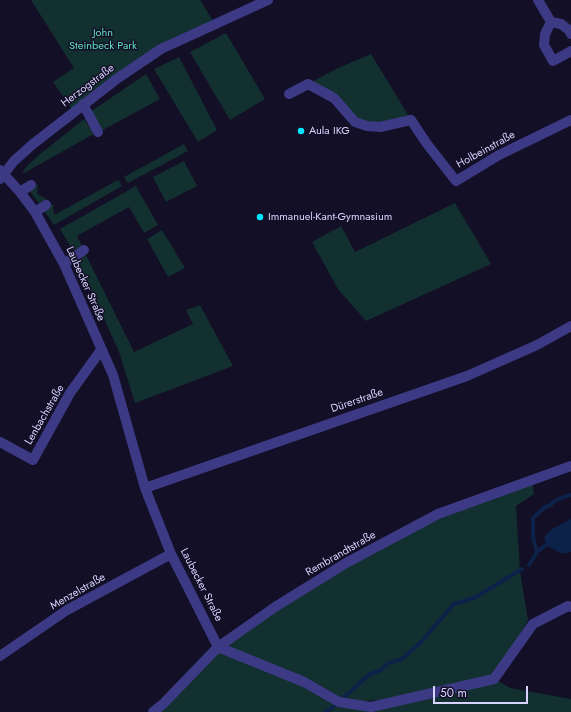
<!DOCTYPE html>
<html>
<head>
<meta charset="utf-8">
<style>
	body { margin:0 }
	#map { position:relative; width:571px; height:712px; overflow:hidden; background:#130f26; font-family:Jost,sans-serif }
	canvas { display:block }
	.scale { position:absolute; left:433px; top:686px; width:95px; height:18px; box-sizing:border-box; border:2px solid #d9d4ff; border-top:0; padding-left:5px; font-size:12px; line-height:14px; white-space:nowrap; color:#d9d4ff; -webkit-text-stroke:3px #130f26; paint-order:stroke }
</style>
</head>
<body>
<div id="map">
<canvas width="571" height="712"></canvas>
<div class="scale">50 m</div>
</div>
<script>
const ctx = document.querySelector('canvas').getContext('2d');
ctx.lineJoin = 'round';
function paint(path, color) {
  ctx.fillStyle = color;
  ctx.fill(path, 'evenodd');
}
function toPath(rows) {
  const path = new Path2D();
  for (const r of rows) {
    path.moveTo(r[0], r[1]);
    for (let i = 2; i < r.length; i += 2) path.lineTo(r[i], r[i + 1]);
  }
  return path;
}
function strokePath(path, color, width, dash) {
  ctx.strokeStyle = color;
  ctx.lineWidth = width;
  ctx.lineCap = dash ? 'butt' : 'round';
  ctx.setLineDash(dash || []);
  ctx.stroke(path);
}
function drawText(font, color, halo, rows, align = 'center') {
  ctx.font = font + ' Jost,sans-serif';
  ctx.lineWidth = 3;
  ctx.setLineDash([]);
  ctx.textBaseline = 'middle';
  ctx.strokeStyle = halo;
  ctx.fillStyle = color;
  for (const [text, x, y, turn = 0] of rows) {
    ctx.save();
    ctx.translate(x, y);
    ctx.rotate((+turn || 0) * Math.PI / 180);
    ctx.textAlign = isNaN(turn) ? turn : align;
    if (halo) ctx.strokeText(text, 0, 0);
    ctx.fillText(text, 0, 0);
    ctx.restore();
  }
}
const green = toPath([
	[31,0,200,0,215,24,161,49,74,112,53,82,74,68],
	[226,33,265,99,230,120,190,52],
	[371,54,393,90,411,120,364,125,308,84,338,68],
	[179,57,217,130,198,142,154,69],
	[146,74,160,99,101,131,90,112],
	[84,119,94,134,22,174,26,167,39,155],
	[184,144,188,151,128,183,124,177],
	[184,161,197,186,166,202,153,177],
	[118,180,122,186,54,225,43,209,53,204,54,215],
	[38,184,37,194,47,199,39,203,28,189],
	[136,186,158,225,144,233,129,207,77,236,82,246,73,251,60,229],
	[455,203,491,264,366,321,338,289,312,242,341,226,355,252],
	[162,230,185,268,168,277,147,239],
	[86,255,134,352,193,324,186,310,200,305,233,366,135,403,119,352,78,260],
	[532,480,534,494,516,506,520,571,528,620,495,679,510,688,571,699,571,712,153,712,218,647,275,607,438,514],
	[400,699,371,707,341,702]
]);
const water = toPath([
	[571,519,571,552,562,554,546,545,544,537,552,529]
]);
const stream = toPath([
	[537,552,546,545],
	[529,565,537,552,533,537,533,518,545,507,551,505,553,502,561,498,571,495],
	[325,712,332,708,370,674,381,670,388,663,402,659,421,642,454,604,476,597,522,569]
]);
const minor = toPath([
	[538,0,551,22],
	[551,22,545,34,544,45,553,61,571,51],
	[551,22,561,24,569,30,571,34],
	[289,94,308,84,334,98,355,122,367,126,380,127,411,120,427,144,456,181,499,155,571,120],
	[83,104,98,132],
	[0,170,20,192,35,212,64,264,113,375,145,488,171,554,218,647,304,682,339,702,371,707,494,679,533,624,568,606,571,607],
	[0,179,14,161,33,144,118,78,161,49,268,0],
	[20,192,31,185],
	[35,212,46,205],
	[64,264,84,250],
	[0,442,33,460,70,393,101,350],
	[145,488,467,376,537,345,571,326],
	[0,656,67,610,171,554],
	[153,712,163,704,218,647,275,607,346,563,438,514,571,466]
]);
const markers = [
	[301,131,4,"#00e5ff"],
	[260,217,4,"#00e5ff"]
];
const parkNames = [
	["John",103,33],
	["Steinbeck Park",103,46]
];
const streetNames = [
	["Herzogstraße",88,86,-37],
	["Holbeinstraße",486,150,-29],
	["Laubecker Straße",85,284,66],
	["Dürerstraße",357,401,-19],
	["Lenbachstraße",45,415,-60],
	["Rembrandtstraße",341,554,-30],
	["Laubecker Straße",201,585,63],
	["Menzelstraße",78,592,-30]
];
const poiNames = [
	["Aula IKG",309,131],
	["Immanuel-Kant-Gymnasium",268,217]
];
paint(green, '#12302f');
paint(water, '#0c2248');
strokePath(stream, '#0c2248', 4);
strokePath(minor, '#3d3a85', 10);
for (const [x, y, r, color] of markers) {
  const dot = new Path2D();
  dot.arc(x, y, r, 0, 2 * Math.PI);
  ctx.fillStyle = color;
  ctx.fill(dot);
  strokePath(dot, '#130f26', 1.5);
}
drawText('11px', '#5fe0c0', '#130f26', parkNames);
drawText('11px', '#d9d4ff', '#130f26', streetNames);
drawText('11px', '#d9d4ff', '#130f26', poiNames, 'left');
</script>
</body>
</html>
